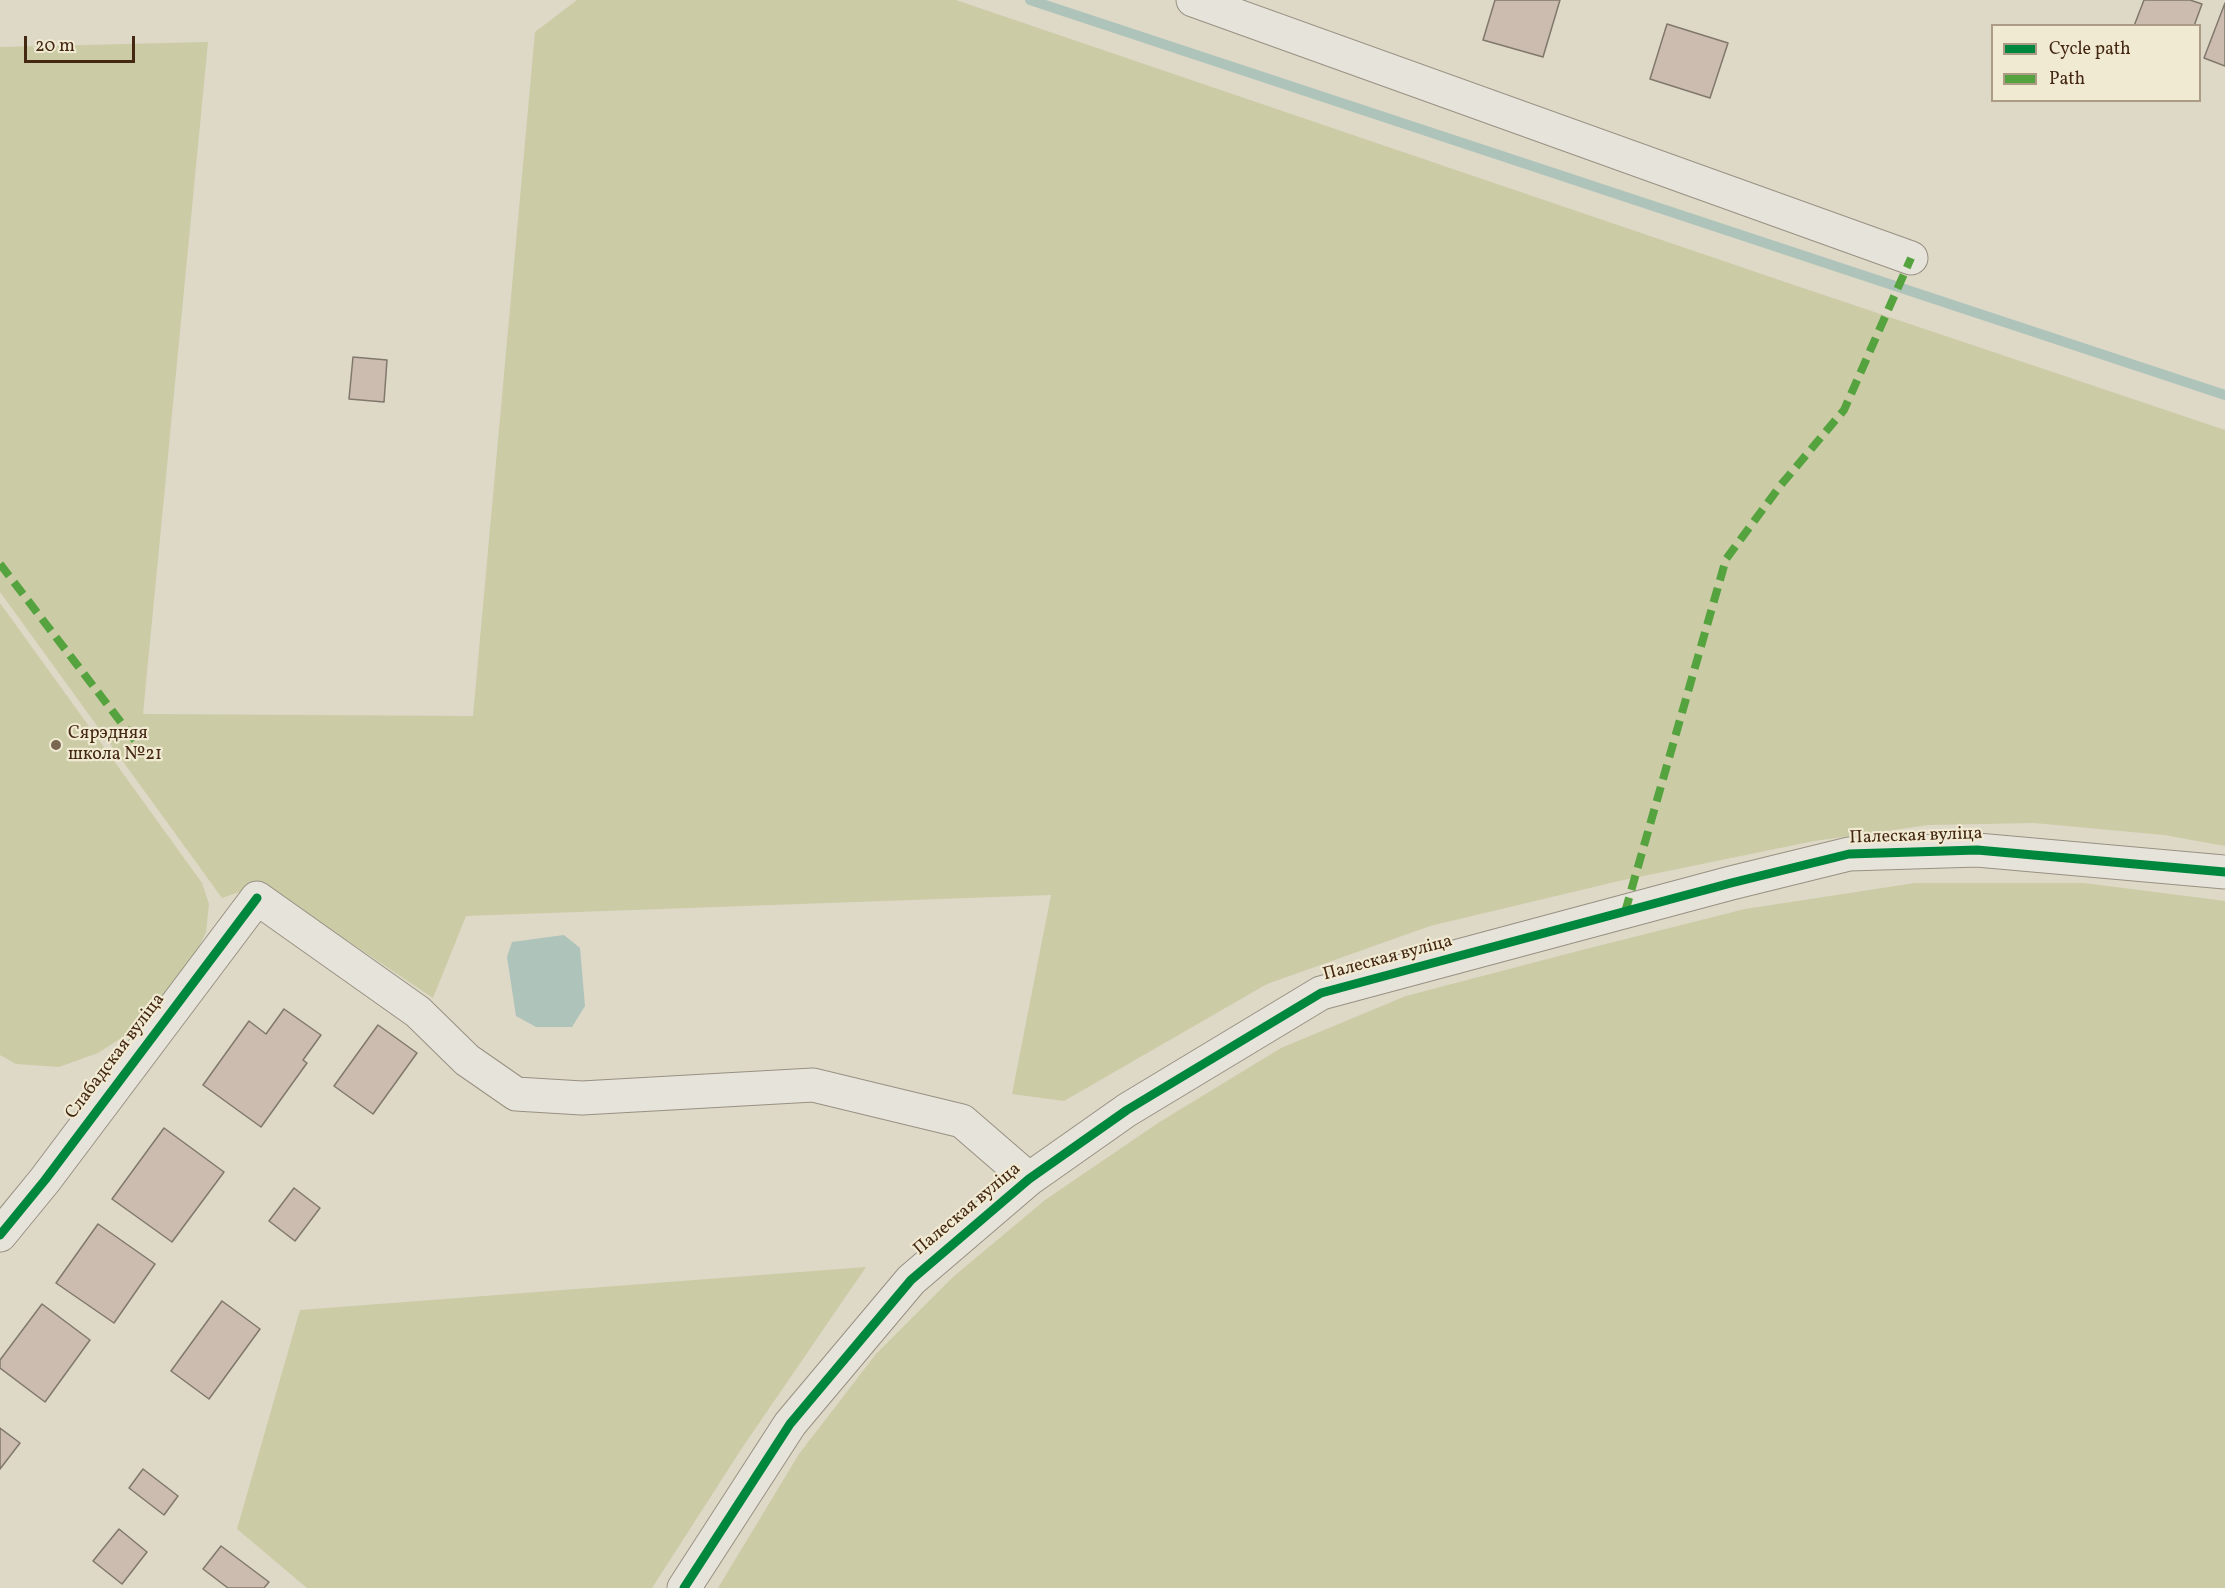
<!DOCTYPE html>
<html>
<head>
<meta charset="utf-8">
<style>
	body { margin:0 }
	#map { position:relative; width:2225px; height:1588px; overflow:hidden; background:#ded8c6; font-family:Vollkorn,serif }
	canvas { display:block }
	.legend { position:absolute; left:1991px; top:24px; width:210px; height:78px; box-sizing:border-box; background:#f1ead3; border:2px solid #ac9c86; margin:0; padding:8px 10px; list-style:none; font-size:18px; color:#452812 }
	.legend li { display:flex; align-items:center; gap:12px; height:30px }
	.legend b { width:30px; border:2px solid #ac9c86 }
	.scale { position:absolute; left:24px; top:36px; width:111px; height:27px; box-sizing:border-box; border:3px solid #452812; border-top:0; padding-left:8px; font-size:18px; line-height:21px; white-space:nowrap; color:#452812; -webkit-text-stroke:4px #f1ead3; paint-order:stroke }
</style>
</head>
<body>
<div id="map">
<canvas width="2225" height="1588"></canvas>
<ul class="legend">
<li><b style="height:8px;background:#00873e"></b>Cycle path</li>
<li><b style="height:8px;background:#55a33f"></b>Path</li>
</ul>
<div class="scale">20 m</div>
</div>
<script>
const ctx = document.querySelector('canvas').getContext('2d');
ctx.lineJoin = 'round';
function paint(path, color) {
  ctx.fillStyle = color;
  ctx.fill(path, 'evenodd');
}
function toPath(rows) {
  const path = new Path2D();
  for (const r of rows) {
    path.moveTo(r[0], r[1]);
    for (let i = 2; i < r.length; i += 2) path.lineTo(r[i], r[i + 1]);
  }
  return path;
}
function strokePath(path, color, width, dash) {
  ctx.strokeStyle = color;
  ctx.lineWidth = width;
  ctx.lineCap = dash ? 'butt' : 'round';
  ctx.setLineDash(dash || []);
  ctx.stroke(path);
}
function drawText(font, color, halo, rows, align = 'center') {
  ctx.font = font + ' Vollkorn,serif';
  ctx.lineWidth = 4.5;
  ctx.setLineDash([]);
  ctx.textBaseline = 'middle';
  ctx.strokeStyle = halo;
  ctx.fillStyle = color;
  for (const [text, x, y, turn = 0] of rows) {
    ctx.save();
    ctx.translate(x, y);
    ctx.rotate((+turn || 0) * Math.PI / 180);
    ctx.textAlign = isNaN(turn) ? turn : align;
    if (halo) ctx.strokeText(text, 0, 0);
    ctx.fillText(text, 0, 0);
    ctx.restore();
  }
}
const green = toPath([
	[577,0,956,0,1794,285,2225,430,2225,846,2164,835,2034,823,1929,825,1814,841,1619,881,1430,926,1267,984,1064,1101,1012,1094,1051,895,466,916,433,998,263,884,222,898,0,592,0,47,208,42,143,714,473,716,535,32],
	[0,603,202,883,209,904,206,932,194,957,163,998,129,1033,98,1053,59,1067,16,1064,0,1055],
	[1915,883,2084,883,2225,901,2225,1588,718,1588,799,1454,876,1354,953,1277,1045,1200,1158,1123,1281,1048,1406,996,1582,950,1745,909],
	[866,1267,742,1448,652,1588,307,1588,237,1529,300,1310]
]);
const water = toPath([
	[564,935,580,948,585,1006,572,1027,536,1027,516,1016,507,957,512,942]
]);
const stream = toPath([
	[1030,0,2225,395]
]);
const building = toPath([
	[1495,0,1560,0,1543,57,1483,40,1495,0],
	[2144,0,2190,0,2202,4,2194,26,2134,26,2144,0],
	[2225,3,2225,66,2204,58,2225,3],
	[1667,24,1728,43,1710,98,1650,79,1667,24],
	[353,357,387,360,384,402,349,399,353,357],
	[284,1009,321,1035,303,1060,307,1063,261,1127,203,1085,249,1021,266,1034,284,1009],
	[378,1025,417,1053,373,1114,334,1086,378,1025],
	[164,1128,224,1172,172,1242,112,1199,164,1128],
	[294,1188,320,1208,295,1241,269,1221,294,1188],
	[98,1224,155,1264,114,1323,56,1283,98,1224],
	[222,1301,260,1329,209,1399,171,1371,222,1301],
	[42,1304,90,1340,45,1402,0,1368,0,1360,42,1304],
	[0,1428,20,1443,0,1469,0,1428],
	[143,1469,178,1496,164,1515,129,1488,143,1469],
	[119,1529,147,1552,122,1584,93,1561,119,1529],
	[221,1546,269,1582,264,1588,228,1588,203,1569,221,1546]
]);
const minor = toPath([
	[1193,0,1911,258],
	[0,1235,45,1180,257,898,418,1012,467,1060,516,1094,582,1098,813,1085,962,1121,1029,1179],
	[684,1588,790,1424,911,1280,1029,1179,1127,1110,1321,993,1731,883,1849,854,1977,850,2225,872]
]);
const quiet = toPath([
	[0,564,146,755],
	[1625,912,1726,559,1780,486,1844,410,1911,258]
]);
const cycleway = toPath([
	[0,1235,45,1180,257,898],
	[684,1588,790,1424,911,1280,1029,1179,1127,1110,1321,993,1731,883,1849,854,1977,850,2225,872]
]);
const markers = [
	[56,745,6,"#7b6651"]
];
const poiNames = [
	["Сярэдняя",68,735],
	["школа №21",68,756]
];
const streetNames = [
	["Палеская вуліца",1916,837,-2],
	["Палеская вуліца",1388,959,-15],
	["Слабадская вуліца",116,1057,-53],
	["Палеская вуліца",968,1210,-40]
];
paint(green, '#cbcba6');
paint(water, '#aec4bb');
strokePath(stream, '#aec4bb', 10);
paint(building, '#cbbcaf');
strokePath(building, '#80786c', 1.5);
strokePath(minor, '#989083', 35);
strokePath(minor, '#e6e3da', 33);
strokePath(quiet, '#55a33f', 8, [15, 8]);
strokePath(cycleway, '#00873e', 9);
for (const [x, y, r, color] of markers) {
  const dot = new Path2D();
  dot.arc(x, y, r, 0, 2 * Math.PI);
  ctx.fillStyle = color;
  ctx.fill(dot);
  strokePath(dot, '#f1ead3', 2);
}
drawText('18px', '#452812', '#f1ead3', poiNames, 'left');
drawText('18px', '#452812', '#f1ead3', streetNames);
</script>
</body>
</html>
